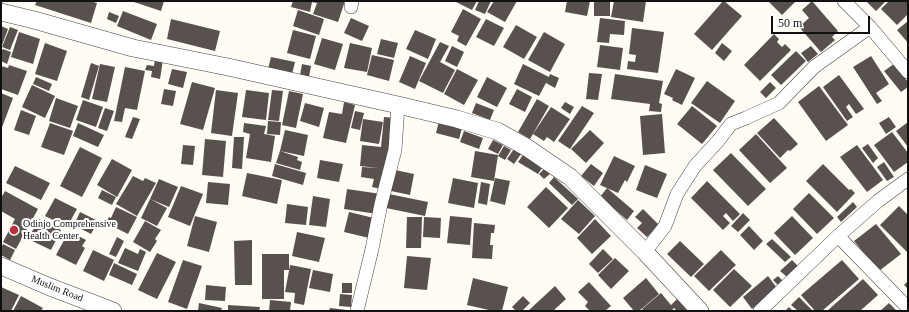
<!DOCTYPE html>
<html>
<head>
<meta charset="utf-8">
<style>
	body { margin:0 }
	#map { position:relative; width:909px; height:312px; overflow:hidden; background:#fefcf5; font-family:Georgia,serif }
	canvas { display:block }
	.frame { position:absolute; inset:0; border:2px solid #101010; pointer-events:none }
	.scale { position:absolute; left:771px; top:16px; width:99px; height:18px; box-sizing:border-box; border:2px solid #101010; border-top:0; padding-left:5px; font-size:12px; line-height:14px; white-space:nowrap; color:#101010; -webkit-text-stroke:3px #fff; paint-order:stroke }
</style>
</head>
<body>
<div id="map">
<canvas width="909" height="312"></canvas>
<div class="frame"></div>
<div class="scale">50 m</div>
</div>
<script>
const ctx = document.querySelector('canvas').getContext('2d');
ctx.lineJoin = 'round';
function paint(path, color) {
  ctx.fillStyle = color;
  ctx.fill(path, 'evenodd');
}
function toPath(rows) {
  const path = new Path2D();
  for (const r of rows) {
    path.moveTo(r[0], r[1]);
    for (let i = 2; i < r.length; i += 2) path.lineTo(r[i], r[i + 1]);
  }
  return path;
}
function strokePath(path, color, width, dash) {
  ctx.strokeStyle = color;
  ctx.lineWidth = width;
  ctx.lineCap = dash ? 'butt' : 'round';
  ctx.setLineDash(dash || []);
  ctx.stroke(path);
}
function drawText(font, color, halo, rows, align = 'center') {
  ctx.font = font + ' Georgia,serif';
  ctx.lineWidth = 4;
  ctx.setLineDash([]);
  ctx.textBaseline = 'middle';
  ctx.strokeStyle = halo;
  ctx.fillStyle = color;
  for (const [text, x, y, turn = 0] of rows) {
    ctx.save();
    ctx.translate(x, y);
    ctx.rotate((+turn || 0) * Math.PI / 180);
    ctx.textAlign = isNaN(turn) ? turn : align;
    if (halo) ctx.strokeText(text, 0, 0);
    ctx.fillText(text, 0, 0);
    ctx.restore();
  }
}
const building = toPath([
	[37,1,90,1,97,3,91,23,35,5],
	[131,1,164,1,161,11],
	[293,1,345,1,338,22,313,14,317,3,312,2,310,12,291,7],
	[454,1,477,1,472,10],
	[479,1,491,1,485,14,475,10],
	[494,1,517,1,505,22,487,12],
	[567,1,590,1,587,16,565,12],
	[594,1,610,1,610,16,594,16],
	[614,1,646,1,643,22,611,17],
	[723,1,724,1,742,16,712,50,694,34],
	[768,1,796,1,782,15],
	[812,1,838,31,832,37,835,40,821,52,799,27,809,18,802,10],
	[866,1,886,1,876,11],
	[889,1,908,1,908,14,897,25,881,9],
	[463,9,481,19,466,46,457,41,459,36,451,32],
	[298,10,324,19,319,35,293,26],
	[123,11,157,24,151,40,117,26],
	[109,12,119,16,116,23,107,19],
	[351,18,369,26,362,41,344,33],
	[600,18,625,21,624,35,610,34,609,43,597,42],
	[171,19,220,31,215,51,167,39],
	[486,19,504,28,494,46,476,37],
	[908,21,908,43,897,30],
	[516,25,537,37,524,59,503,47],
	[1,26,8,29,1,48],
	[10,27,18,30,10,50,2,47],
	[632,28,664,32,658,73,627,69,628,61,635,62,636,55,629,54],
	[293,30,316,36,310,59,287,53],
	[415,30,436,39,428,59,406,49],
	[19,32,40,39,33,64,11,57],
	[544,32,565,44,550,72,528,60],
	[774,34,779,39,777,42,782,47,785,44,791,50,760,81,744,65],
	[322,38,343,44,335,70,314,64],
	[381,39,398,43,394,58,377,54],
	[440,42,449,46,440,62,455,70,443,93,419,81],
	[45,43,67,51,57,81,35,74],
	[350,43,372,48,367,72,344,68],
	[722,43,732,51,724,61,715,53],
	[600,45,623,48,620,70,597,67],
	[452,46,464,52,457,67,445,61],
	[811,46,818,54,808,62,801,53],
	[1,49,2,50,3,49,11,52,7,64,1,61],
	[796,51,806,61,781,85,771,75],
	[372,55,394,60,389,81,367,75],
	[410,56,426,63,415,89,399,82],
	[871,56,889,84,876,93,882,101,877,104,853,67],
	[271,57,295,62,292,74,268,69],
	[155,59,163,60,160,79,151,77,152,71,145,70,147,65,154,66],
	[91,63,99,66,89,100,81,97],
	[100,64,115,67,107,102,92,99],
	[302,64,311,66,309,77,300,75],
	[523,64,549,77,550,74,559,78,555,88,546,83,548,79,539,96,514,84],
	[894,64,908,82,908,87,901,92,884,71],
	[9,65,27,71,18,95,1,89,1,66,8,68],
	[125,67,145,71,137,110,125,108,122,122,114,121],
	[172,69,187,72,183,88,168,84],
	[457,69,478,80,464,105,444,94],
	[676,69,695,78,682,105,672,100,673,98,664,94],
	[589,73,602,74,598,100,586,99],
	[615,74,663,81,659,103,662,104,661,112,649,111,650,104,611,99],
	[839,75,864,109,856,114,849,104,846,107,853,117,847,121,823,87],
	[36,77,52,84,49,91,33,84],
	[487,77,507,88,497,107,477,97],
	[707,81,735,101,720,123,691,103],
	[192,82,215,88,203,130,180,124],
	[770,82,776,88,766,98,760,92],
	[32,85,55,96,45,118,22,107],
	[819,86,848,125,826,141,798,102],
	[164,89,176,91,173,106,161,104],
	[517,89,532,97,525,112,509,104],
	[216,90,238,93,232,136,211,133],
	[246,90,269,93,266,120,242,117],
	[272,90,283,91,279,121,268,120],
	[289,91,303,94,296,128,282,125],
	[1,93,13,98,1,130],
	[56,98,78,106,70,128,49,121],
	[537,99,549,106,530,139,518,132],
	[83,100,103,107,96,127,76,120],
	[344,102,355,105,346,143,323,138,329,112,342,114],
	[565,102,574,107,570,114,561,108],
	[305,103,324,108,319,127,300,121],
	[476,103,494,110,490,120,472,113],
	[582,106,594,113,570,149,558,141],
	[692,106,717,126,702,144,677,124],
	[551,107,570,119,554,142,547,137,544,141,533,134],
	[105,108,114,111,107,131,98,128],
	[21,110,36,116,29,135,14,130],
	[355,111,364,113,360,130,351,128],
	[662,114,665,153,643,155,640,116],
	[133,117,140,119,132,139,125,137],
	[384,117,395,118,382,189,372,187,374,179,361,177,362,167,378,168,360,166,362,145,381,147],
	[889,117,896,127,886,134,879,123],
	[774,118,798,144,790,151,788,150,780,158,757,133],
	[363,119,383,122,379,144,360,141],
	[268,121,281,122,280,135,267,134],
	[439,121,462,128,459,139,436,133],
	[908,122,908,147,896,131],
	[50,123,73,131,64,155,41,147],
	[78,123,104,135,98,147,73,136],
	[244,123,266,126,264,134,275,136,271,162,246,158,250,134,243,132],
	[285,130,308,135,304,156,280,151],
	[590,130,604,143,586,163,571,149],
	[464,131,483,138,479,149,460,142],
	[892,132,908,153,908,162,894,172,874,145],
	[756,134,787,168,770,183,739,150],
	[234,137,244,137,242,169,232,168],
	[205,139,226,141,223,177,202,175],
	[493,140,503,145,498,154,488,149],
	[868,144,878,158,873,163,862,148],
	[183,145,195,146,193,165,181,164],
	[857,145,883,180,867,192,840,157],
	[504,146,511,150,505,160,498,156],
	[80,147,102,158,82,197,60,186],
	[514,149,521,154,514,164,507,159],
	[280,151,298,157,297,160,302,162,300,170,276,163],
	[475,151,498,155,494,181,471,177],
	[731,153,766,189,748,206,713,170],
	[523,155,543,167,538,174,518,162],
	[614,156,635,166,627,182,625,180,618,193,600,185],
	[112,159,132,170,117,197,97,185],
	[320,160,343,164,339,182,317,178],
	[884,162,894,177,887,181,877,167],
	[275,164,306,173,303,185,272,176],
	[591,164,603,173,594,186,581,176],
	[823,164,849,190,851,189,855,193,837,212,806,181],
	[645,165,667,174,657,198,636,190],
	[15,166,50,183,41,200,6,183],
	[545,168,551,173,544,179,539,174],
	[395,170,414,174,410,195,391,191],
	[247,173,282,180,277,204,242,196],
	[133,176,143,181,145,178,156,183,137,216,116,204],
	[554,177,578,199,572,205,549,183],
	[453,178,478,183,474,208,448,203],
	[495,178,510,181,505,205,490,201],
	[159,179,178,187,169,207,150,199],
	[707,181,740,214,733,221,726,213,723,216,730,223,723,230,691,198],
	[208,182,230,184,228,205,206,203],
	[481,182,490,184,487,205,478,203],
	[181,186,203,194,190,226,168,217],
	[546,187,568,208,549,228,527,207],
	[607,188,634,211,627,220,600,197],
	[347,189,381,194,377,214,344,209],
	[102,190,116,197,112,205,98,198],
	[5,191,38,209,16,249,3,242,15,219,1,211,1,198],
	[809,193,834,218,817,234,793,209],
	[389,194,428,202,425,216,386,208],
	[313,196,330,199,326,227,309,225],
	[55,198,77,209,67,227,45,216],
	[150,199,167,208,157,226,141,218],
	[578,200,595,216,579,234,561,219],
	[853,202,857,207,841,222,837,217],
	[287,204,308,207,306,225,285,223],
	[899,206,908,215,908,253,880,225],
	[116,207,137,217,128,234,106,223,109,217,111,218],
	[643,209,659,225,647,237,637,228,642,223,635,217],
	[80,212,98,221,91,234,74,225],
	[349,212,374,218,369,238,344,232],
	[743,213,750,220,738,232,731,226],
	[195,216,217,222,209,252,187,246],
	[450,216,472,218,470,245,447,243],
	[792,216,813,238,795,255,774,233],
	[407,217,422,217,421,248,406,248],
	[424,217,441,218,440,238,423,237],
	[39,219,61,230,51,250,28,239],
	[595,219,611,236,592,254,577,238],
	[145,221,161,230,155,239,157,241,150,252,133,242],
	[474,223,495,225,494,233,491,233,490,245,493,245,492,259,472,258],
	[876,224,901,254,879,271,854,241],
	[749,226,763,241,754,250,740,235],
	[69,231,86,240,82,246,85,248,76,265,56,255],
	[297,232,325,238,319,262,292,256],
	[117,237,124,241,116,257,109,254],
	[772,239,791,257,785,262,766,244],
	[252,240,252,285,235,285,234,241],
	[680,241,704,264,691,277,667,254],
	[3,244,15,250,10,260,1,255,1,248],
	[125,248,138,254,140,249,146,252,138,271,118,263],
	[603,249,613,259,598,273,589,264],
	[93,250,114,260,104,281,83,271],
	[721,250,736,265,709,291,694,276],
	[157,253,176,262,157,299,138,290],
	[262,254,289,254,289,270,284,270,284,299,262,299],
	[407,256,431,258,427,290,404,288],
	[615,258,629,271,611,289,598,275],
	[183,260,202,266,187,309,168,302],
	[792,260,798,266,787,277,780,271],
	[842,260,859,279,822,311,815,311,801,295],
	[114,263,137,274,132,285,109,275],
	[290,265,311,269,304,305,294,303,295,293,285,292],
	[734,269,752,286,730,307,713,290],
	[313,270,333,274,330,292,309,288],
	[768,276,777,288,752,309,743,297],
	[778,276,784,282,779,286,773,280],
	[473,278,508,287,502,311,493,311,467,305],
	[646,278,659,294,639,311,634,311,623,298],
	[863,279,878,295,860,311,846,311,845,310,844,311,827,311],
	[908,281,908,289,904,285],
	[589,282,611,306,605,311,590,311,585,306,588,302,578,292],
	[342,283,352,283,352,293,342,293],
	[206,285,226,287,225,301,205,300],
	[555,286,566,299,553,311,528,311],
	[1,287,19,295,11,311,1,311],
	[661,293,671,305,677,299,688,311,677,311,674,308,671,311,644,311,642,309],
	[340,294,352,295,351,307,339,306],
	[21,296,43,308,41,311,13,311],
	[523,296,530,303,522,311,516,311,512,307],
	[799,297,813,311,798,311,791,305],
	[270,300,291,302,290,311,269,311],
	[199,303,222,308,221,311,198,311],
	[889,303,897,311,880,311],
	[228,305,260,307,259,311,228,311],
	[789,307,793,311,785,311],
	[330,308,347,310,347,311,329,311]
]);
const minor = toPath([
	[844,1,870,27,908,72],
	[351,7,352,1],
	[838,236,908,308],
	[645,252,665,226,677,194,695,166,718,141,731,124,746,118,779,103,814,67,870,27],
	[357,311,372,249,381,204,395,150,398,105],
	[760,311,838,236,878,201,908,179]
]);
const tertiary = toPath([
	[1,12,34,20,133,48,228,67,398,105,457,119,497,131,526,147,570,177,645,252,700,311],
	[1,266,50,287,113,311]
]);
const markers = [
	[14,230,5,"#b83141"]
];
const poiNames = [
	["Odinjo Comprehensive",23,224],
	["Health Center",23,236]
];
const streetNames = [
	["Muslim Road",57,289,22]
];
paint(building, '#59514d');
strokePath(minor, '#434343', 14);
strokePath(tertiary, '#434343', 18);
strokePath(minor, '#fff', 13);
strokePath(tertiary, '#fff', 17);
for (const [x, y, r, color] of markers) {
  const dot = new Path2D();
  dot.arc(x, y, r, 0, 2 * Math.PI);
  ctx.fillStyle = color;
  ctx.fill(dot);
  strokePath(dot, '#fff', 1.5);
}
drawText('10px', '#101010', '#fff', poiNames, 'left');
drawText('10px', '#101010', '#fff', streetNames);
</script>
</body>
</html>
